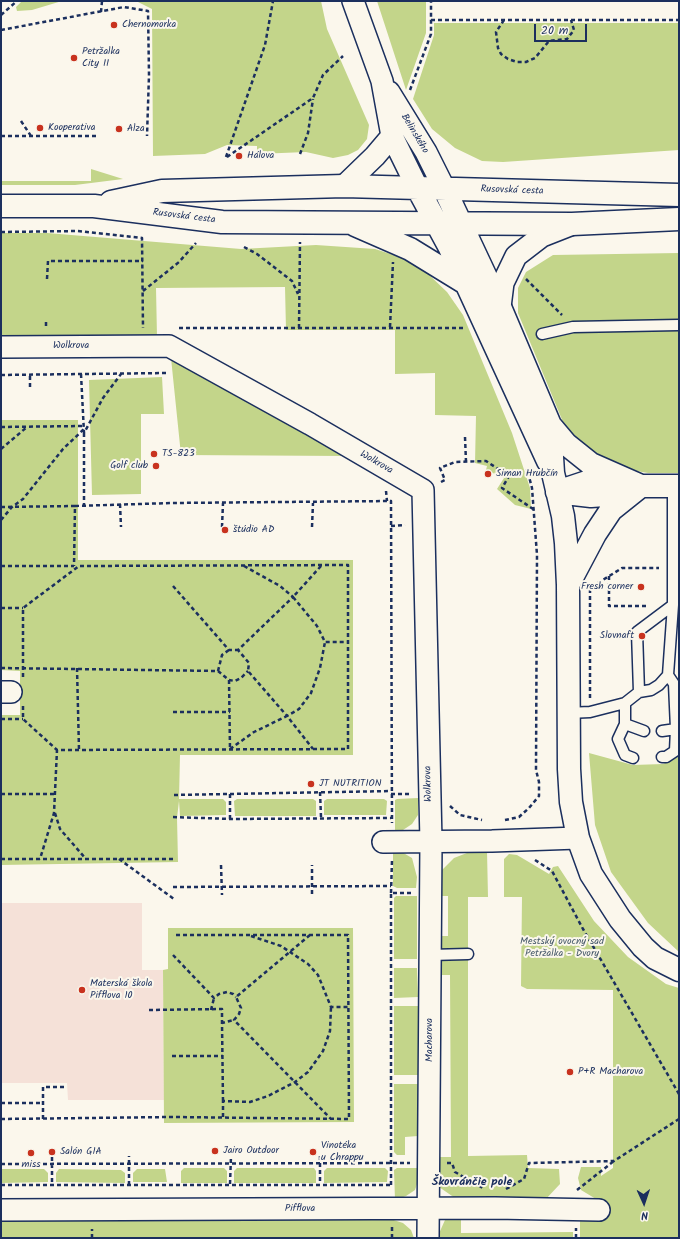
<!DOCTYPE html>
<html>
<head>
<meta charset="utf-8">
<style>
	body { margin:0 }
	#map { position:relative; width:680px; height:1239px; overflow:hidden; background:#fbf7ec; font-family:Kalam,sans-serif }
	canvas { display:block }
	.frame { position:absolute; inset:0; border:2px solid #1b2f5e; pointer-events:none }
	.north { position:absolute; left:624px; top:1183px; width:40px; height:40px; -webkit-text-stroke:3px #fbf7ec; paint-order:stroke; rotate:177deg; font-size:11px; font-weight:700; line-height:16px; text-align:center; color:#1b2f5e }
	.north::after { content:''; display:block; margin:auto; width:14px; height:18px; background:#1b2f5e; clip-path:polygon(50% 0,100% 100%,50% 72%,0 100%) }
	.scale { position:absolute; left:534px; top:24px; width:53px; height:18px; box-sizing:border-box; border:2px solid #1b2f5e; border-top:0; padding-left:5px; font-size:12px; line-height:14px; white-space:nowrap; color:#1b2f5e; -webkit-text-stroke:3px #fbf7ec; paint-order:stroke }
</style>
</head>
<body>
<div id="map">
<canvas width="680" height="1239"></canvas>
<div class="frame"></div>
<div class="north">N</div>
<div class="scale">20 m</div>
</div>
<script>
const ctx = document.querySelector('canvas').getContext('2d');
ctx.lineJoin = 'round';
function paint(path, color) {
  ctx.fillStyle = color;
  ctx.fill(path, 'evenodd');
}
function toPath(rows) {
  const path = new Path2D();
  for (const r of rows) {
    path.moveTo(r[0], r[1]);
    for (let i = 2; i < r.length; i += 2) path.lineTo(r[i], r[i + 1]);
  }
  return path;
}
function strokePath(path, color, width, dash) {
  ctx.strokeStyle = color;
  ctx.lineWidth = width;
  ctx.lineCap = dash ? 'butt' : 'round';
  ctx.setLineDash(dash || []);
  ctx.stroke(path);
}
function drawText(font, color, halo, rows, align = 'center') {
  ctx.font = font + ' Kalam,sans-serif';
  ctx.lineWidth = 4;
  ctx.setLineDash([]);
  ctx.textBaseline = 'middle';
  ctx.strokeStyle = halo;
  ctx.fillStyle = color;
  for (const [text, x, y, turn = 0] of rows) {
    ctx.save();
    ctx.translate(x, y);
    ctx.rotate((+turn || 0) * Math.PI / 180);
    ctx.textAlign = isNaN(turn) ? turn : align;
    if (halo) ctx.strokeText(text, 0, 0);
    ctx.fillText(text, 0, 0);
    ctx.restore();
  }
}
const built = toPath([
	[1,903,142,903,142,970,163,970,164,1100,68,1100,67,1083,1,1083]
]);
const green = toPath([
	[22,1,62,1,32,10,17,11,16,7],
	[136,1,321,1,327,29,369,125,367,139,358,150,348,155,333,158,306,152,257,154,257,146,227,145,205,154,153,156,152,9],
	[377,1,426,1,426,33,406,90],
	[434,23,679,23,679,150,503,162,482,161,455,148,432,129,413,99,434,35],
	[91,169,123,179,75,185,1,185,1,181,91,181],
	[1,233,47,233,241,249,316,245,375,249,400,257,424,270,447,292,463,315,512,433,530,488,531,509,515,505,497,489,504,478,486,470,487,466,475,463,476,416,435,415,435,373,395,374,395,330,286,330,285,287,156,288,157,337,1,338],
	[679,253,679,473,648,473,613,467,584,449,563,422,518,313,518,288,526,272,553,255],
	[171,358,347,456,181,455],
	[162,377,164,414,141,414,141,494,92,495,89,380],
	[1,420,78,420,78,560,353,560,353,755,180,755,179,799,223,799,226,802,226,815,180,816,179,801,177,818,178,862,1,865,1,715,20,715,20,671,1,670],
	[589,753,633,765,663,764,679,756,679,952,648,923,611,872,595,825],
	[418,798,418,815,412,824,403,830,395,832,395,800,397,799],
	[237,799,313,799,316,801,316,816,235,816,234,801],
	[327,799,384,799,387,801,386,815,324,815,324,801],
	[393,849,400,851,412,858,417,877,416,888,397,888,393,886],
	[472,851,487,851,488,897,468,897,468,1156,527,1155,528,1168,559,1169,560,1184,545,1200,455,1198,439,1187,436,1157,451,1157,450,975,435,975,435,936,448,936,448,896,434,896,440,872,454,858],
	[509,854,517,855,549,874,553,867,558,866,594,921,628,957,666,984,679,988,679,1238,580,1238,580,1219,601,1202,581,1190,578,1178,581,1167,601,1167,601,1176,613,1168,613,990,527,989,521,986,522,897,504,897,504,859],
	[396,896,417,896,417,959,394,959,394,898],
	[168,928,353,928,354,1122,164,1123,163,970,168,969],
	[394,968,417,968,418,997,394,998],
	[394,1006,418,1006,418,1075,394,1075],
	[394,1084,418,1084,418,1136,405,1137,405,1155,397,1155,394,1152],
	[184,1168,224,1168,227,1171,227,1183,181,1183,181,1171],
	[237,1168,314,1168,316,1171,316,1183,234,1183,234,1171],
	[327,1168,385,1168,388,1171,387,1182,324,1183,324,1171],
	[397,1168,419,1168,418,1181,415,1190,406,1196,395,1200,394,1170],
	[1,1169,44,1169,48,1173,48,1182,1,1183],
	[59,1169,121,1170,125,1173,125,1183,56,1182,56,1173],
	[137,1169,165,1169,167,1182,133,1182,133,1173],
	[378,1215,403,1223,411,1230,414,1238,1,1238,1,1217],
	[445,1220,461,1220,461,1233,573,1232,573,1238,437,1238]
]);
const path = toPath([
	[101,12,102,1],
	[1,15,17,1],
	[431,20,679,20],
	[504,20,496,32,498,48,501,54,508,59,517,62,526,62,535,58,549,41,567,39,574,30,571,20],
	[1,30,124,7,148,11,149,75,147,136],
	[410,90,431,34,431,1],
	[21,121,31,136],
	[1,136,98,136],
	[300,154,308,133,313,99],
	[226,157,265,45,273,1],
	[227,157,313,98,323,75,343,56],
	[1,232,78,231,142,238,143,328],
	[244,247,257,254,292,281,298,294],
	[47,279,48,261,143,261],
	[526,279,562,315],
	[143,291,179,262,196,243],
	[46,322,46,328],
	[390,327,393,262],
	[179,328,466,328],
	[299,328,300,242],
	[81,374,84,433,103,398,121,374],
	[1,375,168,373],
	[30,387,30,374],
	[1,427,84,426],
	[84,433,84,505],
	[465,437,466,462],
	[1,449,27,427],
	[441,482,445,480,440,468,455,462,486,461,509,476,502,488,533,509],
	[386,491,387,501],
	[120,504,121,527],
	[75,506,171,503,391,501,392,823],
	[1,507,75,506,74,566],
	[1,520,12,507,23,499,63,449,84,429],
	[391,526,405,525],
	[222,527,223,503],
	[312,527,313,503],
	[1,566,74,566],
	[244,566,280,586,293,597,238,650,249,663,248,671,287,716,299,709,311,693,320,668,325,642],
	[321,566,293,597,317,626,325,642,348,642],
	[609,576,609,606,648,606],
	[173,586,229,650,238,650],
	[1,608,23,608],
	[1,668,218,671,222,655,229,650],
	[77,668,79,750],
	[218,671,229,680,235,681,241,678,248,671],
	[23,677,23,608,79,566,348,565,348,749,57,750,54,813,40,859],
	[229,680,230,749],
	[590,698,590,588,622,568,659,568],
	[23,706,23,719,57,750],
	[173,712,230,712],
	[1,719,23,719],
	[230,749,254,732,287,716,313,749],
	[320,792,321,817],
	[1,794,55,794],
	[230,794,230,819],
	[391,794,412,794],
	[174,795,391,791],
	[450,806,460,815,482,820],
	[55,813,60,829,86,859],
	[173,817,230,819,391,818],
	[505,820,519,817,529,808,539,796,539,782,536,770,537,555,532,488,527,469],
	[1,859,174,859],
	[119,859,174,899],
	[535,860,552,871,583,929,679,1094],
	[221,865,222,895],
	[173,887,391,886],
	[391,893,392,860],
	[312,894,312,865],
	[310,935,236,997,241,1008,239,1014,234,1020,331,1119],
	[251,936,281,946,308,964,318,975,331,1007,349,1007],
	[173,955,214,998,219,994,227,992,233,994,236,997],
	[149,1010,222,1009,222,1023],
	[211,1010,214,998],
	[172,1056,223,1056],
	[223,1101,222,1023,234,1020],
	[1,1103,43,1103],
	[223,1117,223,1101,250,1102,268,1096,295,1082,308,1072,323,1051,330,1031,331,1007],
	[1,1119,172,1117,349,1119,348,935,173,935],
	[43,1119,43,1087,65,1087],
	[320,1156,320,1184],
	[52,1157,52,1185],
	[447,1163,452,1163,455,1172,483,1188],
	[1,1164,410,1163],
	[230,1184,231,1156],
	[1,1185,391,1185],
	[129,1185,129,1156],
	[391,1185,391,893,412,893],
	[506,1189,524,1179,529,1163,614,1161,679,1119],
	[577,1190,614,1161],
	[92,1238,92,1229],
	[392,1238,392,1226],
	[576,1238,576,1228]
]);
const lane = toPath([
	[542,334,573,327,679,325],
	[668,675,673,605],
	[639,692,651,690,659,685,668,675,674,684,676,729,662,731],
	[625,703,625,724,644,731],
	[568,713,590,712,625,703,639,692,637,632,673,605,673,486],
	[625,724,618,739,625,755,633,758],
	[662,757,666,757,675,751,676,729],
	[430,955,468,954]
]);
const street = toPath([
	[353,1,382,81,392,136,417,187],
	[389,92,426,152,444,188],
	[344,186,375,156,392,136],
	[500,307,503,283,516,256,542,236,570,225],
	[1,347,169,346,310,424,423,490,431,842,428,1238],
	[1,692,11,692],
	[383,842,492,841,578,838],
	[1,1210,495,1208,599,1210]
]);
const secondary = toPath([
	[417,187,449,246,548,461],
	[444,188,500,307,550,425,566,444,591,464,641,486],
	[111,202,162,191,344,186,679,195],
	[1,206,94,206,222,222,572,224,679,219],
	[355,225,410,249,467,284],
	[550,425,553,473,563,516,566,543,568,585,569,769,571,802,578,838,591,874,620,919,643,947,655,958,679,970],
	[557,492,596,479,641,486,679,486],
	[565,493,591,496,618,494,631,489],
	[568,585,595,534,611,510,641,486]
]);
const markers = [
	[114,25,4,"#c8321e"],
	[74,58,4,"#c8321e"],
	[40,128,4,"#c8321e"],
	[119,129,4,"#c8321e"],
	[239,156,4,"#c8321e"],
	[154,454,4,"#c8321e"],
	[156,466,4,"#c8321e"],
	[488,474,4,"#c8321e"],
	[225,530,4,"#c8321e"],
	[641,587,4,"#c8321e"],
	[642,636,4,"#c8321e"],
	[311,784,4,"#c8321e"],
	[82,990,4,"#c8321e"],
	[570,1072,4,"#c8321e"],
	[215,1151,4,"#c8321e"],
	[52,1152,4,"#c8321e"],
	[313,1152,4,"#c8321e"],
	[31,1153,4,"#c8321e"]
];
const poiNames = [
	["Chernomorka",122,25],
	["Petržalka",82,52],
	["City II",82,64],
	["Kooperativa",48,128],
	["Alza",127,129],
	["Hálova",247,156],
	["TS-823",162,454],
	["Golf club",148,466,"right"],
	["Siman Hrubčín",496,474],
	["štúdio AD",233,530],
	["Fresh corner",633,587,"right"],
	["Slovnaft",634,636,"right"],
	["JT NUTRITION",319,784],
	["Materská škola",90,984],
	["Pifflova 10",90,996],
	["P+R Macharova",578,1072],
	["Vinotéka",321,1146],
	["u Chrappu",321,1158],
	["Jairo Outdoor",223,1151],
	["Salón GIA",60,1152],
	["miss",31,1165,"center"]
];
const streetNames = [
	["Belinského",414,134,59],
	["Rusovská cesta",512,191,2],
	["Rusovská cesta",184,217,7],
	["Wolkrova",71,346],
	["Wolkrova",376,463,30],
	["Wolkrova",429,784,-91],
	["Macharova",430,1040,-90],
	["Pifflova",300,1209]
];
const parkNames = [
	["Mestský ovocný sad",562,942],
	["Petržalka - Dvory",562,954]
];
const quarterNames = [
	["Škovránčie pole",472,1183]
];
paint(built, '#f5e1d8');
paint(green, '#c3d58a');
strokePath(lane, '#1b2f5e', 13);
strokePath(street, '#1b2f5e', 24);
strokePath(secondary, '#1b2f5e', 25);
strokePath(path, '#1b2f5e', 2.5, [4, 3]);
strokePath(lane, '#fbf7ec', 10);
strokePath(street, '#fbf7ec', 21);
strokePath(secondary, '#fbf7ec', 22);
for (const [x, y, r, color] of markers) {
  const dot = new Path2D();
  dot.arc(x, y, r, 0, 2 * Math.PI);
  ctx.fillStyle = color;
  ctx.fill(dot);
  strokePath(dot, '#fbf7ec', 1.5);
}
drawText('10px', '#1b2f5e', '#fbf7ec', poiNames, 'left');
drawText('10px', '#1b2f5e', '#fbf7ec', streetNames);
drawText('10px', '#455869', '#fbf7ec', parkNames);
drawText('bold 12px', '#1b2f5e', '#fbf7ec', quarterNames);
</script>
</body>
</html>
